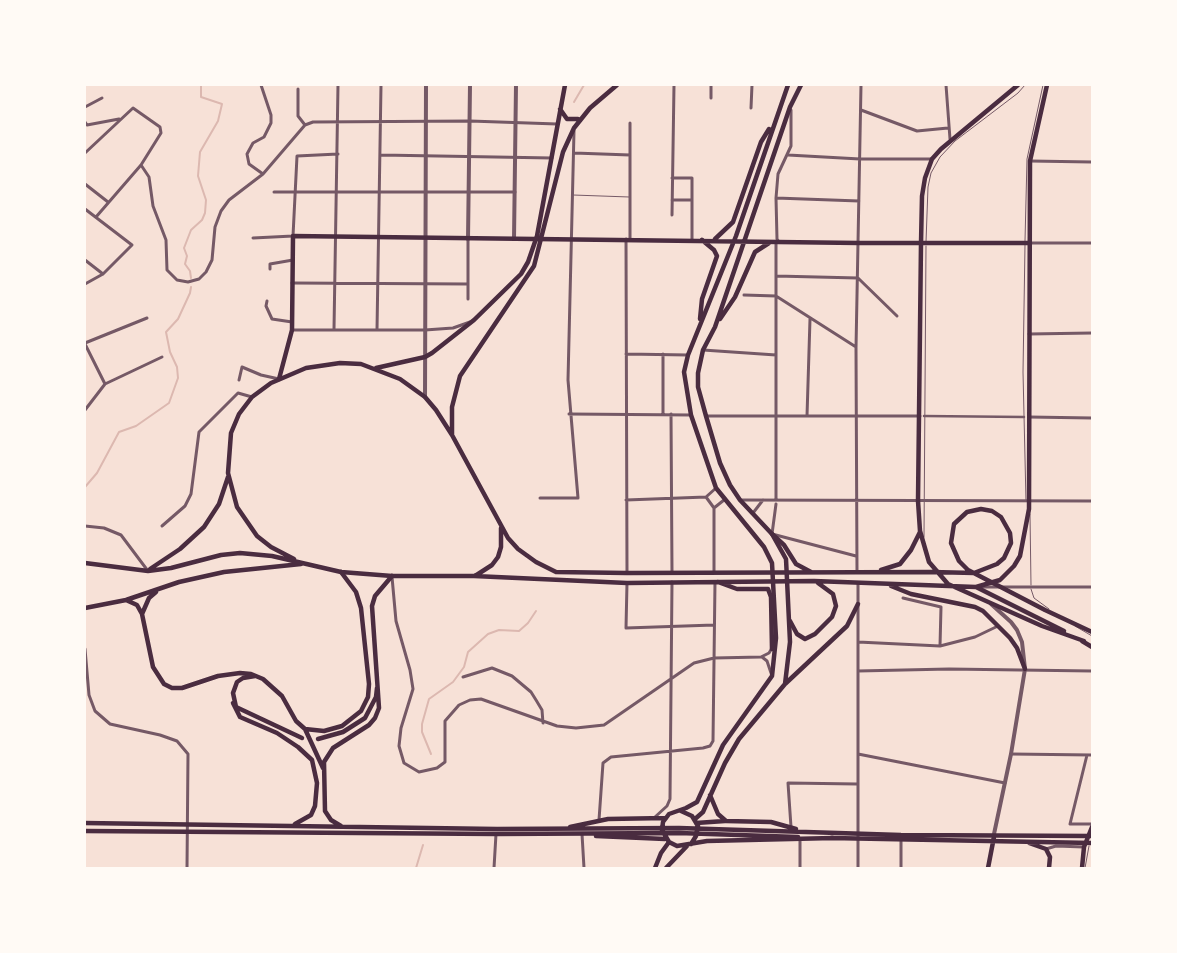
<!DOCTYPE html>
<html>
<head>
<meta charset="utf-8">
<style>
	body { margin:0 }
	#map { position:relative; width:1177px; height:953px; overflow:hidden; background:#f7e1d7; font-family:"Work Sans",sans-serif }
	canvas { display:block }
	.frame { position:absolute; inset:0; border:86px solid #fffaf5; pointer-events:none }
</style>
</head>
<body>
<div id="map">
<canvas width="1177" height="953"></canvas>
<div class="frame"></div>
</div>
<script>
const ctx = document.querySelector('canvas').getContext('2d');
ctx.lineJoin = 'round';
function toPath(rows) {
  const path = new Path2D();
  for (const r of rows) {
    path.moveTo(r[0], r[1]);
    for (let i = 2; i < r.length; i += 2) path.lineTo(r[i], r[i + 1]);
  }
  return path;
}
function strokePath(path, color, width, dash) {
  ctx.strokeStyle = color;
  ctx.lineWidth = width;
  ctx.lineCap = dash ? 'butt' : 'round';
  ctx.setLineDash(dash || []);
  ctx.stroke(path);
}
const stream = toPath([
	[574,102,584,85],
	[191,278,190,271,185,264,187,256,184,248,191,230,202,220,205,213,206,200,198,176,200,152,218,121,222,104,201,97,201,85],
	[85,487,97,473,119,432,136,426,169,403,178,378,177,367,170,352,166,332,178,319,190,293,191,287],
	[431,754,422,732,422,724,429,699,453,682,464,667,468,652,488,634,499,630,519,631,528,623,536,611],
	[416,868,423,845]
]);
const service = toPath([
	[573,195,629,197],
	[1025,241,1027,159,1043,85],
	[926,242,928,187,931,173,940,157,955,141,1018,93,1025,85],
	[1025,245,1023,372,1026,501],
	[1030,514,1031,585],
	[924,537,926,246],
	[1031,589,1034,598,1049,609],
	[1075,626,1092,636],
	[1085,868,1089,846]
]);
const pedestrian = toPath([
	[924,416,1024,417]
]);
const minor = toPath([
	[711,85,711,98],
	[946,85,950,139],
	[298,89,298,116,305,125],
	[85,107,102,98],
	[751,108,752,85],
	[861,110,917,131,948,128],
	[85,122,87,125,119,119],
	[85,153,133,108,160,127,161,133,141,165,96,217],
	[574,153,630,155],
	[381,155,552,158],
	[788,155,860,159,932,159],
	[1030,161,1092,162],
	[141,165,149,177,153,206,166,240,167,270,177,280,188,282,199,279,206,272,212,260,215,227,221,211,229,200,263,174,249,164,247,154,253,143,264,137,271,123,271,115,261,85],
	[263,174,305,125,313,122,470,121,557,124],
	[672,178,692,178,692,240],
	[85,184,108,202],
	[274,192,515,192],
	[776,198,859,201],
	[672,200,692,200],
	[85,209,132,245,103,274,85,284],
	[672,215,674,85],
	[253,238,293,236,297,156,338,154],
	[468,239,468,299],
	[626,239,627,573],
	[630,239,630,123],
	[779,242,777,239,776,198,778,174,791,146,791,110],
	[1030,243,1092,243],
	[85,260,103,274],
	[270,269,270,264,293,260],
	[776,276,858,278,897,316],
	[292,283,468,284],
	[744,295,776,296,856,347],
	[267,301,266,306,272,319,292,322],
	[334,329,338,85],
	[292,330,425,330,453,328,470,322],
	[377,330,381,85],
	[1029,334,1092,333],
	[85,343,147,318],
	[85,344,105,384],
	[703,350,776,355],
	[626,354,688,355],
	[239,380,242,367,261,375,279,379],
	[85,410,105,384,162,357],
	[569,414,691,415],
	[663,414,663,354],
	[671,414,672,573],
	[706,416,920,416],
	[807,416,810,319],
	[1029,417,1092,418],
	[706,497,714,508],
	[540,498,578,498,568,380,574,131],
	[776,499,776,242],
	[626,500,706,497,716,488],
	[740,500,1092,501],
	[776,504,772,534,856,556],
	[714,508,714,572],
	[714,508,724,500],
	[753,513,763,500],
	[85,526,104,528,121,535,148,571],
	[162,526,185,506,191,494,199,432,238,393,252,397],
	[857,572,856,348,861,85],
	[392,577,396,621,410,670,413,689,401,728,399,746,404,763,419,772,437,768,445,762,445,721,459,705,470,700,481,699,557,726,576,728,604,725,694,663,714,658,761,657,769,653,772,648],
	[627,583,626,628,714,625],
	[979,587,1092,587],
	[903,598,941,607,940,646],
	[858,642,940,646,975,637,998,626],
	[85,649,89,695,95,711,110,724,160,735,177,741,188,754,187,868],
	[762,657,767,661,771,673],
	[858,671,949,669,1092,671],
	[463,677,492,668,512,676,531,692,536,700,542,710,543,723],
	[858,754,1005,783],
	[1011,754,1092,755],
	[1087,755,1070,824,1092,824],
	[655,817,667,806,670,799,672,582],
	[599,820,603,763,611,757,703,748,710,746,713,741,715,582],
	[791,827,788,783,857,784],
	[582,834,584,868],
	[800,840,800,868],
	[1046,849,1056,846,1084,847],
	[494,868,496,834],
	[858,868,858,583],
	[901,868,901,838]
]);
const tertiary = toPath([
	[468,239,470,85],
	[514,239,516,85],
	[425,397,426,85],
	[991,604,1011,622,1017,630,1022,642,1025,669,1011,754,994,834]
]);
const secondary = toPath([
	[788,85,736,236,688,355,684,372,691,415,716,488,764,547,772,563,776,638,772,676,723,745,697,802,686,808,669,814,663,822,662,830,669,842,677,846,707,841,833,838],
	[715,239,733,222,761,142,769,129],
	[700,319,702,299,717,256,714,250,702,240],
	[720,319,735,297,755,252,769,243],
	[279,379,292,330,293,236,859,243,1030,243],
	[126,600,137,605,142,614,153,667,164,684,172,688,182,688,218,676,240,673,251,674,263,679,282,696,296,721,305,729,323,768],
	[85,608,126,600,179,582,224,572,301,564],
	[142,614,149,598,156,592],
	[255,676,243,678,237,682,233,693,236,707,302,738],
	[785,684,790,642,786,559,772,534,740,500,730,485,720,463,706,416,698,387,698,373,703,350,715,327,790,107,801,85],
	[233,703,240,717,277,733,298,747,312,760,317,783,315,806,311,815,295,824],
	[305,729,324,731,342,726,361,711,368,697,369,684,361,608,356,592,341,572],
	[318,739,343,732,365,718,376,697,377,688],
	[710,795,718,814,726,821,771,822,796,829],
	[681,811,692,816,698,826,696,836,691,844],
	[695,819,703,812,725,763,739,739,785,684,847,626,858,604],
	[85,823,497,829,679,828,901,835,1092,836],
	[696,823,725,821],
	[341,826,331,820,325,811,324,762,333,748,369,725,375,718,379,708,372,606,375,596,392,576],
	[570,827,608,819,666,818],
	[85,831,496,834,679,833,798,837],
	[596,836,665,839],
	[831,838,1092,843],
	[1029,843,1046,849,1050,857,1049,868],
	[655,868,661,853,669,842],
	[666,868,687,846],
	[988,868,994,837]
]);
const primary = toPath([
	[1018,85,941,149,932,159,925,178,922,196,921,243,918,501,920,531,929,562,948,584,1042,626,1084,641],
	[560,109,567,119,578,119],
	[376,368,425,357,432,353,474,320,521,274,528,262,537,236,565,85],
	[452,434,452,407,460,376,534,266,563,152,574,128,590,108,617,85],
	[772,534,784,545,796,564,811,572],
	[294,559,271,547,257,536,237,507,228,473,231,433,239,414,252,397,271,383,306,368,340,363,361,364,400,379,425,397,436,410,452,435,508,538,518,549,536,562,556,572,627,573,932,572,974,573,997,564,1004,558,1011,543,1010,533,1001,517,992,511,981,509,967,512,954,524,951,543,959,561,968,570,1045,610,1092,632],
	[85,563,148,571,171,568,221,555,240,553,272,556,341,572,392,576,474,576,627,583,814,581,976,587,1000,580,1014,566,1020,556,1029,509,1030,161,1047,85],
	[150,569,180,549,204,527,219,504,228,477],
	[881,570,900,564,911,550,920,532],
	[475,576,492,565,498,557,501,547,501,528],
	[718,582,737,589,768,589,771,597,772,649],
	[891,586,911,594,975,607,983,611,1010,638,1017,648,1025,669],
	[976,587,1064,631],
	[790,621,797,634,805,639,815,634,832,617,836,606,833,594,818,583],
	[1082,641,1092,647],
	[1082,868,1084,847,1092,827]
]);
strokePath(stream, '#dcb8b0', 2);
strokePath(service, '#755966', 1);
strokePath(pedestrian, '#755966', 2.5);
strokePath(minor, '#755966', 3);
strokePath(tertiary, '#755966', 4);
strokePath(secondary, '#4a2c40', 4.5);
strokePath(primary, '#4a2c40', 4.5);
</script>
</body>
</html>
